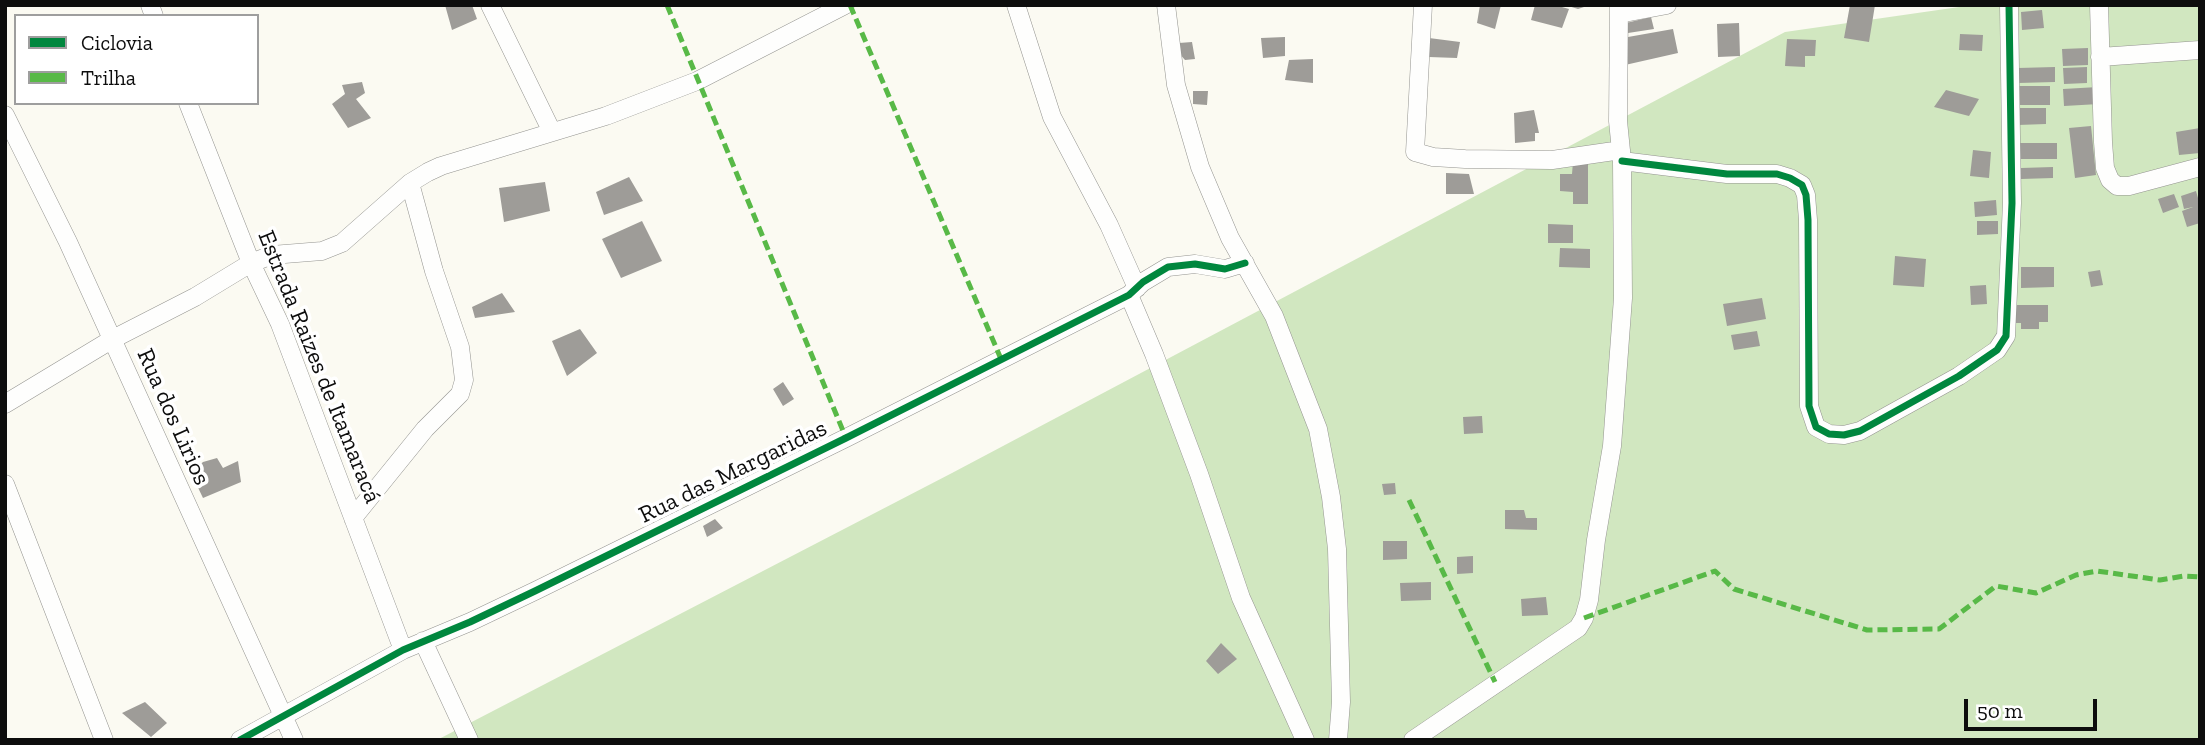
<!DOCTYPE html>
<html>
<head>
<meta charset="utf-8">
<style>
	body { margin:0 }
	#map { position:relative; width:2205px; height:745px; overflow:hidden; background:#fbfaf2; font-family:"Zilla Slab",serif }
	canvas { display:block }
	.frame { position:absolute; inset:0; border:7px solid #0d0d0d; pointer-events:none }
	.legend { position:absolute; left:14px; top:14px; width:245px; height:91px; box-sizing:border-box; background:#fff; border:2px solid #9e9e9e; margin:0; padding:9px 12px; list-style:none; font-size:21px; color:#0d0d0d }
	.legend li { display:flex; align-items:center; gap:14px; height:35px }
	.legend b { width:35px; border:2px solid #9e9e9e }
	.scale { position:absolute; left:1964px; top:699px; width:133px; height:32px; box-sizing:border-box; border:4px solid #0d0d0d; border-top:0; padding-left:9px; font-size:21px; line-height:24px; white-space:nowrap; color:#0d0d0d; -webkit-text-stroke:5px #fff; paint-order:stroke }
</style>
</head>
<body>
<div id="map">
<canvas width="2205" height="745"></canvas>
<div class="frame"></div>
<ul class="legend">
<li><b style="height:9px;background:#00873e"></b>Ciclovia</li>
<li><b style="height:9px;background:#58b947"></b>Trilha</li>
</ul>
<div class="scale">50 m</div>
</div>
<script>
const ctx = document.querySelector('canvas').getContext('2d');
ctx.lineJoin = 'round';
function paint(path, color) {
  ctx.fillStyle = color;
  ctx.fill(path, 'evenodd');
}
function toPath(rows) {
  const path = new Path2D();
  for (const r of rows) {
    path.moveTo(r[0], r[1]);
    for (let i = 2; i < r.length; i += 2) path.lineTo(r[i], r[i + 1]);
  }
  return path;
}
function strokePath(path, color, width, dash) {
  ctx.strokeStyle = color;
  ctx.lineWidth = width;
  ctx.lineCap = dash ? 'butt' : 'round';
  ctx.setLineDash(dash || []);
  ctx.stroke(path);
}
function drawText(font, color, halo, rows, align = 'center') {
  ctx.font = font + ' "Zilla Slab",serif';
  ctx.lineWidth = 7;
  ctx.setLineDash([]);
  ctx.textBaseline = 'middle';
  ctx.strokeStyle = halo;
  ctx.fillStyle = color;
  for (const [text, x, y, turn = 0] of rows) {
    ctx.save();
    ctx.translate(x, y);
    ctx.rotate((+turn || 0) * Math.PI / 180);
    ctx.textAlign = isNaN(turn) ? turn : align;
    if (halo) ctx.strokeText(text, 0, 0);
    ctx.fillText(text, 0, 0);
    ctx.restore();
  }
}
const forest = toPath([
	[1973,5,2200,5,2200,740,437,740,952,473,1785,32]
]);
const building = toPath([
	[445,5,472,5,477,19,452,30],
	[1480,5,1501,5,1495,29,1477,23],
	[1535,5,1555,5,1569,9,1562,28,1531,20],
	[1565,5,1587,5,1587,6,1578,9],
	[1850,5,1875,5,1869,42,1844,38],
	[2042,10,2044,28,2022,30,2021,12],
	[1651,17,1654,29,1628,33,1626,23],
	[1739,23,1740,56,1718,57,1717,24],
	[1673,29,1678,53,1625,65,1628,37],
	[1960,34,1983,35,1982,51,1959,50],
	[1285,37,1285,56,1263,58,1261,38],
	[1429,38,1460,42,1457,58,1429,57],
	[1787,39,1816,40,1815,56,1805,56,1805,67,1785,66],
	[1192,42,1195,59,1185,60,1178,52,1179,43],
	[2088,48,2088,65,2063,66,2062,49],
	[1313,59,1313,83,1285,80,1289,60],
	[2055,67,2055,82,2018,83,2018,68],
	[2087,67,2087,83,2064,84,2063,68],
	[362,82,365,93,356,99,371,118,348,128,332,104,345,94,342,85],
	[2019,86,2050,86,2050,105,2019,105],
	[2098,87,2099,104,2064,106,2063,89],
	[1946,90,1979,99,1969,116,1934,107],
	[1193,91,1208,91,1207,105,1193,104],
	[2017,108,2046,108,2046,124,2018,125],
	[1534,110,1539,133,1535,133,1535,141,1515,143,1514,113],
	[2091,126,2096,175,2075,178,2069,128],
	[2200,128,2200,153,2179,155,2176,132],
	[2018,143,2057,143,2057,159,2018,159],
	[1973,150,1991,152,1989,178,1970,176],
	[1573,162,1588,162,1588,204,1573,204,1573,192,1560,191,1560,174,1572,174],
	[2053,167,2053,178,2021,179,2021,168],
	[1446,173,1469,174,1474,194,1446,194],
	[629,177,643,201,604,215,596,192],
	[545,182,550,211,504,222,499,188],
	[2196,191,2200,205,2200,223,2187,227,2182,211,2193,207,2184,209,2181,196],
	[2174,194,2179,207,2163,213,2158,199],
	[1996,200,1997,215,1975,217,1974,202],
	[642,221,662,261,621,278,602,239],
	[1977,221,1998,221,1998,234,1977,235],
	[1548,224,1573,225,1573,243,1548,243],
	[1560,248,1590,249,1590,268,1559,267],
	[1895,256,1926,259,1924,287,1893,285],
	[2021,267,2054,267,2054,287,2021,288],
	[2100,270,2103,285,2091,287,2088,272],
	[1986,285,1987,304,1971,305,1970,286],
	[502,293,515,312,475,318,472,307],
	[1762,298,1766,319,1727,326,1723,304],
	[2016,305,2048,305,2048,322,2039,322,2039,329,2021,329,2021,323,2016,323],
	[580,329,597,353,567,376,552,341],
	[1757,331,1760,346,1734,350,1731,335],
	[783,382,794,399,783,406,773,389],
	[1482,416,1483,433,1464,434,1463,417],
	[217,458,223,468,238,461,241,482,203,498,191,473,203,462],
	[1395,483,1396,494,1384,495,1382,484],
	[1505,510,1524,510,1526,518,1537,518,1537,530,1505,529],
	[715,519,723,528,707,537,703,526],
	[1383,541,1407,541,1407,559,1383,560],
	[1473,556,1473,573,1457,574,1457,557],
	[1431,582,1431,600,1401,601,1400,583],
	[1546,597,1548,615,1522,616,1521,599],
	[1221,643,1237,659,1218,674,1206,661],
	[145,702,167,723,151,737,122,713]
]);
const minor = toPath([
	[150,5,154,16],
	[490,5,552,132],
	[1016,5,1052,117,1109,225,1137,288],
	[1166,5,1176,85,1200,167,1230,238,1274,316,1318,429,1331,497,1337,549,1341,702,1338,740],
	[1423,5,1415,152,1433,157,1465,159,1552,160,1621,150],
	[2099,5,2103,142,2105,168,2110,180,2117,186,2129,186,2200,167],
	[1619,14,1667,5],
	[2100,57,2200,50],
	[188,103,251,263,280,324,403,650],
	[5,115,68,242,294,740],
	[1622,161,1727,174,1777,174,1790,178,1802,185,1806,195,1808,220,1809,406,1816,427,1829,434,1844,435,1860,431,1959,376,1997,350,2006,336,2012,203,2009,5],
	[1129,295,1154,354,1199,474,1241,598,1305,740],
	[5,404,111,340,195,297,251,263,272,255,322,251,342,243,410,183,428,172,441,166,606,116,697,81,845,5],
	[5,484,104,740],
	[353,518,425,429,460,394,464,380,460,347,434,271,410,183],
	[423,641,469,740],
	[240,740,403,650,470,622,535,591,846,438,1129,295,1143,282,1168,267,1195,264,1225,269,1245,263],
	[1413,740,1578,628,1584,618,1589,600,1596,540,1612,446,1623,298,1622,161,1618,121,1619,5]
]);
const quiet = toPath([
	[667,5,846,438],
	[850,5,1001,359],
	[1409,500,1495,682],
	[1584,618,1715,571,1734,589,1867,630,1939,629,1996,586,2036,593,2076,575,2097,571,2160,580,2184,576,2200,577]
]);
const cycleway = toPath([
	[1622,161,1727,174,1777,174,1790,178,1802,185,1806,195,1808,220,1809,406,1816,427,1829,434,1844,435,1860,431,1959,376,1997,350,2006,336,2012,203,2009,5],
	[240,740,403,650,470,622,535,591,846,438,1129,295,1143,282,1168,267,1195,264,1225,269,1245,263]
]);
const streetNames = [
	["Estrada Raizes de Itamaracá",319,367,68],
	["Rua dos Lirios",173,417,66],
	["Rua das Margaridas",733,472,-26]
];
paint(forest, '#d1e7c0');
paint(building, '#9e9c98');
strokePath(minor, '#949490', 19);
strokePath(minor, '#fefefd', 18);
strokePath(quiet, '#58b947', 5, [10, 5]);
strokePath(cycleway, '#00873e', 7);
drawText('24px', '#0d0d0d', '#fff', streetNames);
</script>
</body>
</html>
